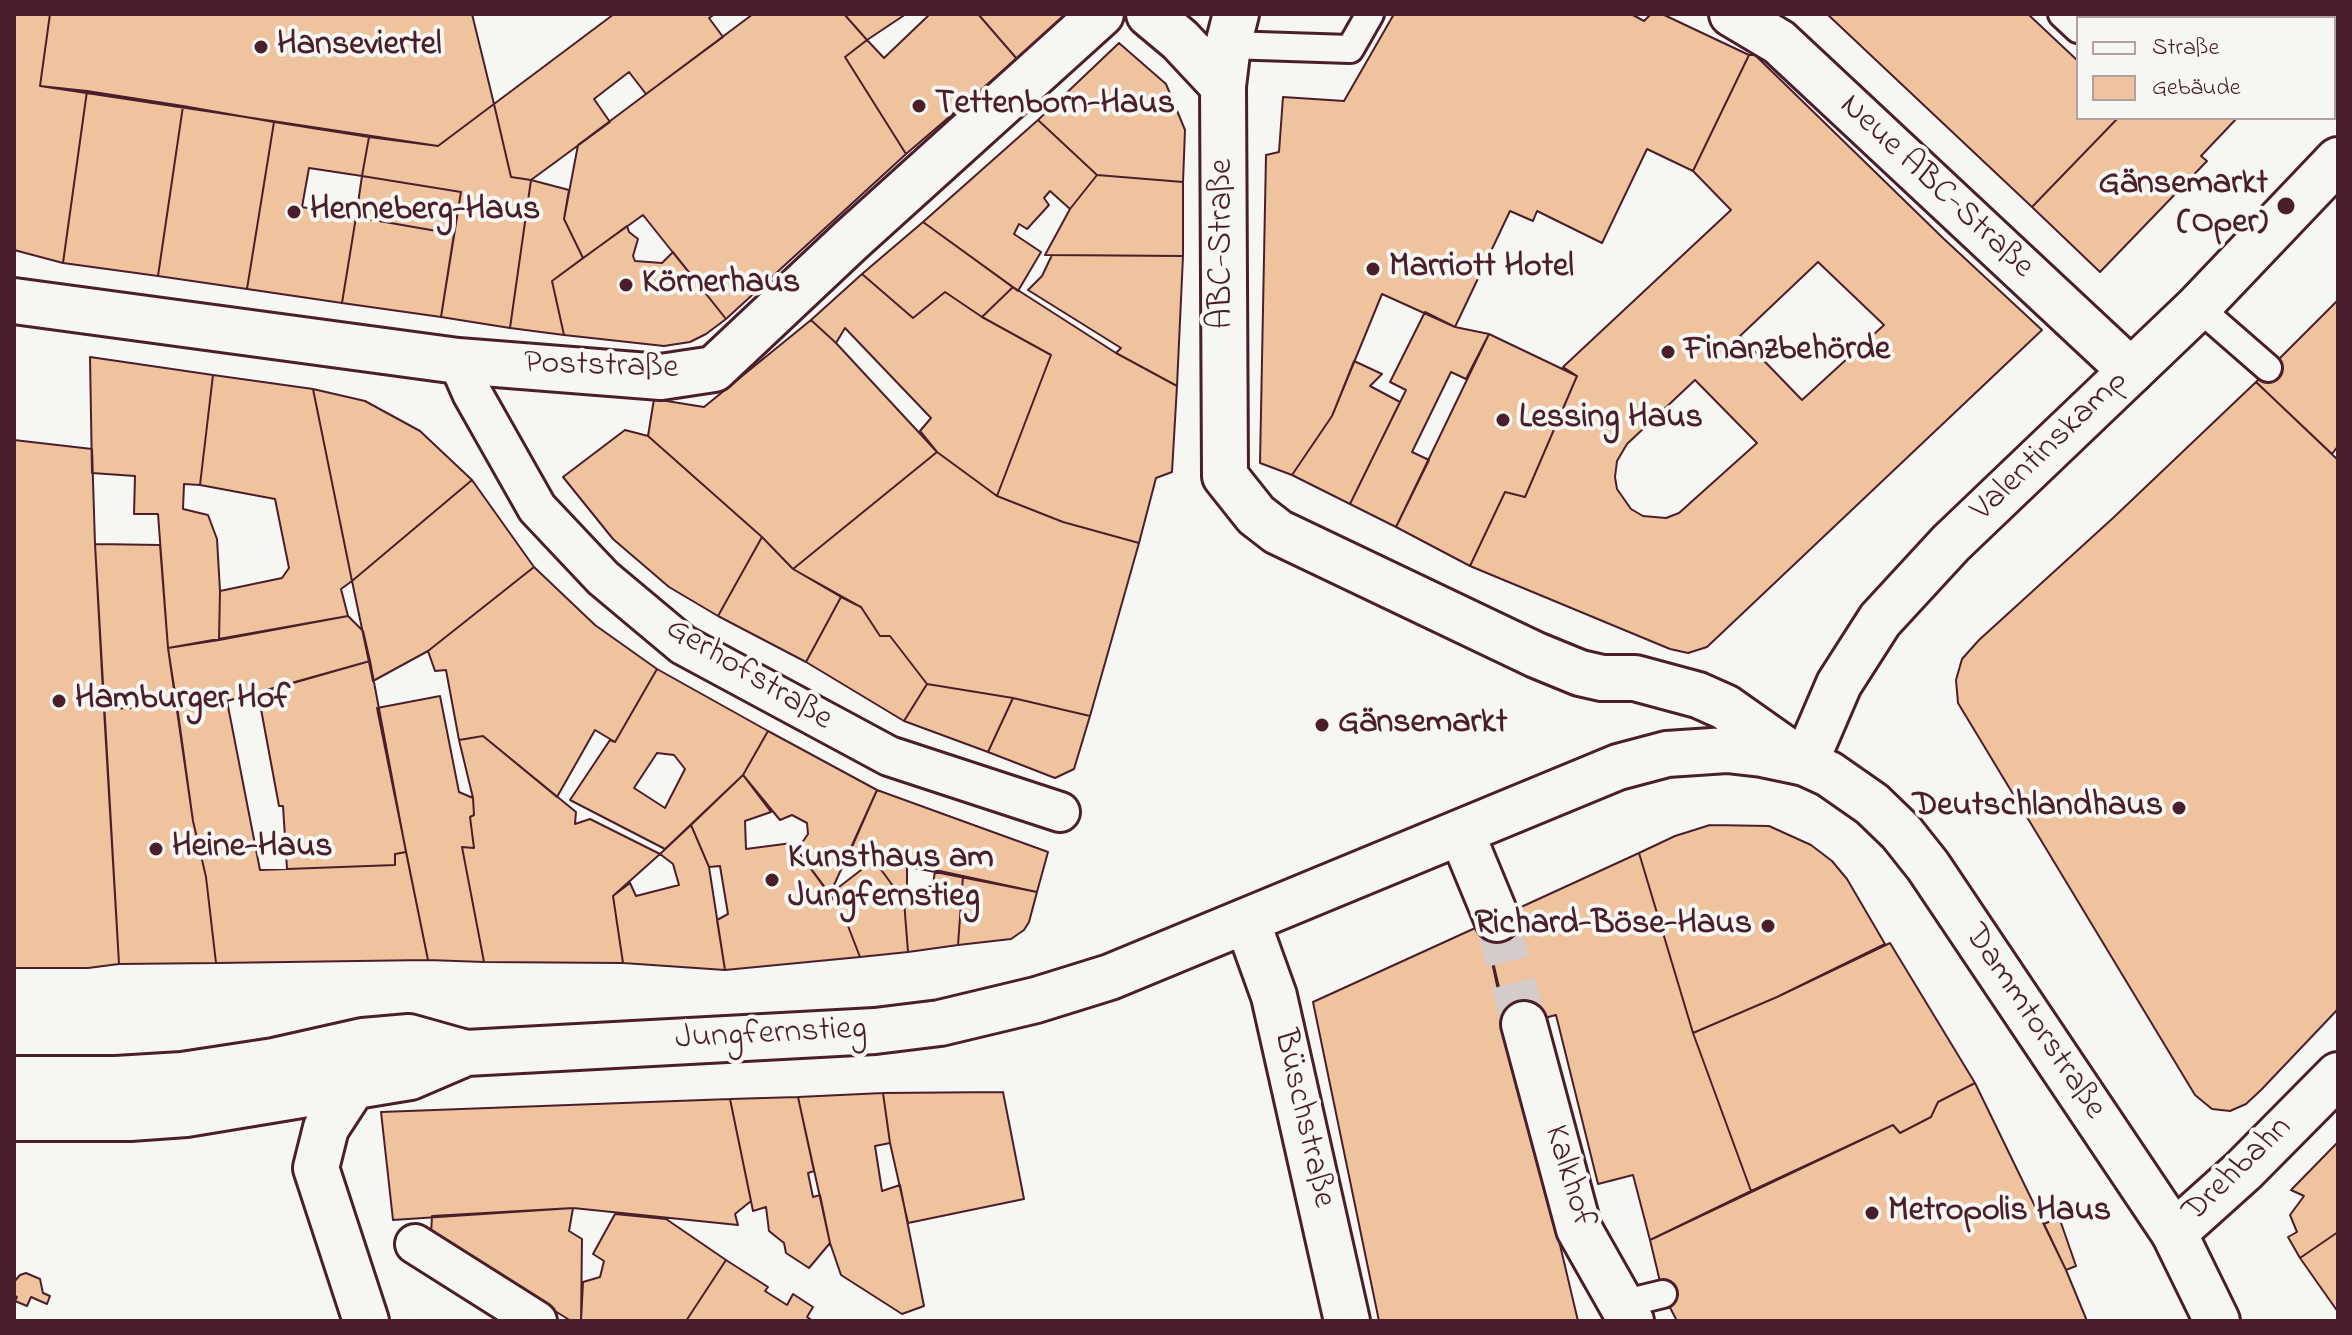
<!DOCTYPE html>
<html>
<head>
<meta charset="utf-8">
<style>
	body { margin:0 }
	#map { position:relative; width:2352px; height:1335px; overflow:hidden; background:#f6f6f2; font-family:"Indie Flower",sans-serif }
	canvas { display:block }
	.frame { position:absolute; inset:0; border:16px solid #4a1f2b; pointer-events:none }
	.legend { position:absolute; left:2076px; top:16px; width:260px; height:104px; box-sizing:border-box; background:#f6f6f2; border:2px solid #b1a0a2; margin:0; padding:10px 14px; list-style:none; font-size:24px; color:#4a1f2b }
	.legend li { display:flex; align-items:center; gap:16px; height:40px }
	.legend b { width:40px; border:2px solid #b1a0a2 }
</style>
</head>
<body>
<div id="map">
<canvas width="2352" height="1335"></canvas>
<div class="frame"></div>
<ul class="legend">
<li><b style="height:10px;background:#f6f6f2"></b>Straße</li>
<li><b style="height:22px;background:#efc39e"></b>Gebäude</li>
</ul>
</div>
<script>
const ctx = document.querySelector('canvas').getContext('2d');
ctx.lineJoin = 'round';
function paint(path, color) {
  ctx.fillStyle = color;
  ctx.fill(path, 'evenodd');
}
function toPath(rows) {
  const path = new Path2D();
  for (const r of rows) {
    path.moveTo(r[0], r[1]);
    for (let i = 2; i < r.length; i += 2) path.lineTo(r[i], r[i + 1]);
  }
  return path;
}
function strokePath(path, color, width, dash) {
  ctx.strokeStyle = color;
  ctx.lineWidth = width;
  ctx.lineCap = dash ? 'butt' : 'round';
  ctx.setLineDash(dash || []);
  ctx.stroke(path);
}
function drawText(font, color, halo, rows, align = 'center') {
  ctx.font = font + ' "Indie Flower",sans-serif';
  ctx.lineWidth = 8;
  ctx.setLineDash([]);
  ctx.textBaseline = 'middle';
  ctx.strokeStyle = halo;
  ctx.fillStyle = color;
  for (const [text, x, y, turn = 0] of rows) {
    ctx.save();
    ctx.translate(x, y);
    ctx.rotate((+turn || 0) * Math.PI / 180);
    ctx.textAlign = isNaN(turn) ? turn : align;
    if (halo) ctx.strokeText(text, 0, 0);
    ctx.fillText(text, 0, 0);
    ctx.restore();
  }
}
const building = toPath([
	[14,14,50,14,40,86,87,91,63,263,14,250,14,14],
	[50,14,472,14,494,104,438,146,40,86,50,14],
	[614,14,715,14,709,18,723,37,646,94,629,72,594,99,610,122,531,180,511,177,494,104,614,14],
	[753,14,844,14,867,40,845,57,906,154,726,319,643,215,583,258,564,219,578,145,753,14],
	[844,14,906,14,867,40,844,14],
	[930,14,978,14,1017,59,906,154,845,57,867,40,884,58,930,14],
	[978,14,1070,14,1017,59,978,14],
	[1394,14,1631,14,1644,21,1651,14,1662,14,1749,55,1693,171,1647,149,1602,243,1537,211,1533,221,1510,211,1455,327,1382,294,1332,416,1292,475,1260,463,1266,155,1279,152,1283,97,1344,101,1394,14],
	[1827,14,2028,14,2078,61,2078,118,2118,118,2032,207,1827,14],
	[2217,14,2336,14,2333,18,2214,18,2217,14],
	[1119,43,1166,84,1185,130,1183,182,1097,175,1038,120,1119,43],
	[1749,55,1755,55,1944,239,2042,330,1707,647,1688,653,1670,649,1470,566,1505,492,1525,497,1577,376,1563,367,1731,210,1693,171,1749,55],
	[1818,262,1884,325,1802,400,1740,336,1818,262],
	[1695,380,1757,443,1679,513,1666,518,1643,516,1631,509,1617,489,1615,477,1617,461,1627,444,1695,380],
	[87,91,183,106,158,276,63,263,87,91],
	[494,104,511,177,531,180,510,328,441,317,461,192,362,176,369,137,438,146,494,104],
	[183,106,274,122,247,289,158,276,183,106],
	[2118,118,2237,118,2201,156,2207,161,2100,272,2032,207,2118,118],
	[1038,120,1097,175,1070,209,1050,191,1044,198,1049,205,1027,229,1019,224,1014,234,1041,252,1018,291,923,222,1038,120],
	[274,122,369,137,362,176,309,168,302,207,356,217,342,303,247,289,274,122],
	[1097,175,1183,182,1183,256,1045,255,1070,209,1097,175],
	[362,176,461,192,454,234,356,217,362,176],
	[531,180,569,190,564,219,583,258,552,281,564,335,510,328,531,180],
	[356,217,454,234,441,317,342,303,356,217],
	[923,222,1013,287,982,317,945,292,913,318,862,274,923,222],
	[627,226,629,232,638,239,633,256,635,261,662,263,673,252,726,319,706,334,690,342,664,346,564,335,552,281,627,226],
	[1052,255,1183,256,1177,386,1116,353,1121,348,1028,290,1042,276,1052,255],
	[862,274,913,318,945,292,982,317,1051,355,997,496,937,452,920,431,931,418,845,328,836,343,811,320,862,274],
	[1013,287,1116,353,1177,386,1172,472,1156,478,1139,543,1063,522,997,496,1051,355,982,317,1013,287],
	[2338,300,2338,446,2332,454,2256,382,2338,300],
	[1425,312,1455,327,1489,334,1466,379,1451,372,1412,452,1429,460,1396,527,1350,504,1406,390,1390,382,1425,312],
	[811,320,836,343,937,452,793,569,762,537,648,436,654,399,704,407,811,320],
	[1489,334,1577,376,1525,497,1505,492,1470,566,1396,527,1489,334],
	[90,357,213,375,200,485,184,484,183,509,208,515,217,539,220,591,219,640,168,648,158,514,134,514,135,476,92,473,90,357],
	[1354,361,1382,374,1370,386,1400,402,1350,504,1292,475,1332,416,1354,361],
	[213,375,313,389,352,581,341,589,348,616,219,640,220,591,282,578,289,568,275,499,200,485,213,375],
	[2256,382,2338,460,2338,1009,2261,1090,2246,1104,2230,1111,2212,1109,2195,1095,1958,703,1956,680,1962,659,1979,640,2113,518,2256,382],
	[313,389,365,401,420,431,472,480,352,581,313,389],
	[625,430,648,436,762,537,718,616,669,587,613,539,563,477,625,430],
	[14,440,92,449,95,544,119,964,88,968,14,968,14,440],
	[937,452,997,496,1063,522,1139,543,1090,716,1013,698,927,684,890,636,880,636,861,607,793,569,937,452],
	[472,480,534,567,428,651,373,681,352,581,472,480],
	[762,537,793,569,841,597,806,662,718,616,762,537],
	[95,544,160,545,168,648,177,706,134,707,132,691,103,692,95,544],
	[534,567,595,625,657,669,615,742,595,730,557,797,483,736,459,740,446,670,435,671,428,651,534,567],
	[841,597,861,607,880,636,890,636,927,684,904,721,806,662,841,597],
	[348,616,363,631,370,661,227,701,260,870,395,865,395,854,406,852,428,960,216,963,206,877,193,821,168,648,348,616],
	[370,661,406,852,395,854,395,865,287,869,283,806,279,806,258,693,370,661],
	[657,669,768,731,743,775,665,849,570,800,610,740,615,742,657,669],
	[657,753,674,755,685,769,665,808,634,788,657,753],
	[927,684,1013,698,988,752,904,721,927,684],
	[440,696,459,792,473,798,474,815,470,817,474,848,462,847,484,962,428,960,377,708,440,696],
	[1013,698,1090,716,1074,769,1055,778,988,752,1013,698],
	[177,706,193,821,206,877,216,963,119,964,104,709,177,706],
	[768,731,877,790,830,894,797,850,808,834,807,823,792,815,780,820,743,775,768,731],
	[483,736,576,812,575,824,590,819,660,854,613,896,623,963,484,962,462,847,474,848,470,817,474,815,473,798,459,740,483,736],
	[743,775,771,812,745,821,746,849,792,843,843,913,860,957,725,970,717,920,728,914,720,866,709,867,691,825,743,775],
	[877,790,1048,852,1037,892,874,860,851,849,877,790],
	[691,825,709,867,725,970,623,963,613,896,630,883,636,896,679,885,673,864,660,854,691,825],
	[1710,825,1769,826,1811,845,1832,861,1847,879,1885,944,1777,997,1693,1033,1639,853,1675,836,1710,825],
	[1639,853,1693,1033,1751,1191,1650,1240,1633,1175,1598,1184,1556,1015,1506,1028,1484,924,1639,853],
	[874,860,907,866,907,890,933,886,935,870,963,876,958,945,908,952,904,901,874,860],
	[874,860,904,901,908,952,860,957,843,913,830,894,874,860],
	[963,876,1037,892,1029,922,1024,930,1011,939,958,945,963,876],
	[1484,924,1578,1321,1379,1321,1313,1002,1484,924],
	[1890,943,1975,1083,1938,1102,1931,1117,1900,1133,1893,1125,1751,1191,1693,1033,1777,997,1890,943],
	[1975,1083,2066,1270,2087,1321,1677,1321,1663,1294,1650,1240,1893,1125,1900,1133,1931,1117,1938,1102,1975,1083],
	[1003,1092,1024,1199,908,1223,890,1143,883,1093,1003,1092],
	[883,1093,890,1143,875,1146,882,1191,900,1185,924,1306,902,1314,841,1275,830,1243,798,1097,883,1093],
	[798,1097,814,1171,808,1173,813,1197,820,1195,830,1243,809,1268,786,1253,784,1243,769,1231,766,1207,753,1211,730,1099,798,1097],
	[730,1099,751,1201,735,1214,738,1225,573,1208,393,1220,381,1112,730,1099],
	[2338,1142,2338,1232,2300,1258,2288,1237,2297,1232,2290,1215,2304,1196,2291,1190,2338,1142],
	[573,1208,569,1231,582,1239,581,1321,571,1321,431,1234,432,1216,573,1208],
	[615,1214,666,1219,726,1260,686,1321,581,1321,583,1282,600,1277,604,1261,593,1254,615,1214],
	[2059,1217,2076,1266,2066,1270,2044,1224,2059,1217],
	[2338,1232,2338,1312,2300,1258,2338,1232],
	[726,1260,768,1287,765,1291,787,1305,793,1294,813,1307,807,1317,813,1321,686,1321,726,1260],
	[26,1273,40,1279,43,1293,50,1296,47,1304,31,1297,27,1306,15,1301,17,1297,14,1295,14,1282,20,1275,26,1273]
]);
const minorTunnel = toPath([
	[1497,919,1524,1024]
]);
const service = toPath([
	[2062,14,2078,29],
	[2177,18,2180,14],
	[1228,45,1350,49,1370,14],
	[2198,307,2268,368],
	[1622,1304,1663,1294]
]);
const pedestrian = toPath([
	[458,361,472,393,537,508,603,578,683,645,889,756,1060,812],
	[415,1244,537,1321]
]);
const minor = toPath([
	[1149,14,1180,40,1223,86],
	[1236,14,1228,45,1223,86,1225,476,1256,515,1278,532,1536,655,1580,673,1602,678,1635,678,1698,695,1725,707,1793,755],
	[1732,14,1779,42,2131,371],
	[14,301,458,361,661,377,714,369,851,240,1101,14],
	[1461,832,1497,919],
	[1247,921,1274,996,1347,1321],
	[1524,1024,1579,1229,1631,1321],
	[14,1079,116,1079,182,1075,274,1061,363,1041,409,1037,466,1053,875,1031,940,1023,1036,1000,1110,977,1618,767,1667,754,1727,750,1762,754,1805,763],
	[354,1085,326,1128,316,1168,366,1321],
	[14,1118,130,1118,186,1114,410,1077,466,1053],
	[2174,1233,2243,1171,2338,1075]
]);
const tertiary = toPath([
	[2217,1321,2174,1233,1928,866,1901,832,1872,804,1829,774,1805,763,1839,684,1880,620,1951,543,2198,307,2338,160]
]);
const markers = [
	[261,47,8,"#4a1f2b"],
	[919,106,8,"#4a1f2b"],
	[2286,206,10,"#4a1f2b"],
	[294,212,8,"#4a1f2b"],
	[1373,269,8,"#4a1f2b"],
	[626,285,8,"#4a1f2b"],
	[1668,352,8,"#4a1f2b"],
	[1503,420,8,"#4a1f2b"],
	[59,701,8,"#4a1f2b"],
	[1322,725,8,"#4a1f2b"],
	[2179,808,8,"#4a1f2b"],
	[156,849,8,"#4a1f2b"],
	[772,880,8,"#4a1f2b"],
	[1768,926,8,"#4a1f2b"],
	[1872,1213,8,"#4a1f2b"]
];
const poiNames = [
	["Hanseviertel",277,47],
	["Tettenborn-Haus",935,106],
	["Gänsemarkt",2268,186,"right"],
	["(Oper)",2268,225,"right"],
	["Henneberg-Haus",310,212],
	["Marriott Hotel",1389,269],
	["Körnerhaus",642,285],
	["Finanzbehörde",1684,352],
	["Lessing Haus",1519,420],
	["Hamburger Hof",75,701],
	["Gänsemarkt",1338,725],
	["Deutschlandhaus",2163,808,"right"],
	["Heine-Haus",172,849],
	["Kunsthaus am",788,860],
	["Jungfernstieg",788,899],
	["Richard-Böse-Haus",1752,926,"right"],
	["Metropolis Haus",1888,1213]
];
const streetNames = [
	["Neue ABC-Straße",1935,188,43],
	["ABC-Straße",1224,244,-90],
	["Poststraße",601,368,2],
	["Valentinskamp",2051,447,-44],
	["Gerhofstraße",748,676,31],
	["Dammtorstraße",2033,1023,56],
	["Jungfernstieg",771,1036,-3],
	["Büschstraße",1302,1119,77],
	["Drehbahn",2239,1171,-44],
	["Kalkhof",1567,1177,73]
];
paint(building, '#efc39e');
strokePath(building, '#4a1f2b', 2);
strokePath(minorTunnel, '#d4cbca', 44, [44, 22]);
strokePath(service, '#4a1f2b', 32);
strokePath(pedestrian, '#4a1f2b', 44);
strokePath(minor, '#4a1f2b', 50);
strokePath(tertiary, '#4a1f2b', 50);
strokePath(service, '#f6f6f2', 26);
strokePath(pedestrian, '#f6f6f2', 38);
strokePath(minor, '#f6f6f2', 44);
strokePath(tertiary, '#f6f6f2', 44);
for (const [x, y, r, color] of markers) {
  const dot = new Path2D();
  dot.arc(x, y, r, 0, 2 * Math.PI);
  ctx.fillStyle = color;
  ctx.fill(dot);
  strokePath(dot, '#f6f6f2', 3);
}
drawText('bold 34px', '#4a1f2b', '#f6f6f2', poiNames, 'left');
drawText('34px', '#4a1f2b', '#f6f6f2', streetNames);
</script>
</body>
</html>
